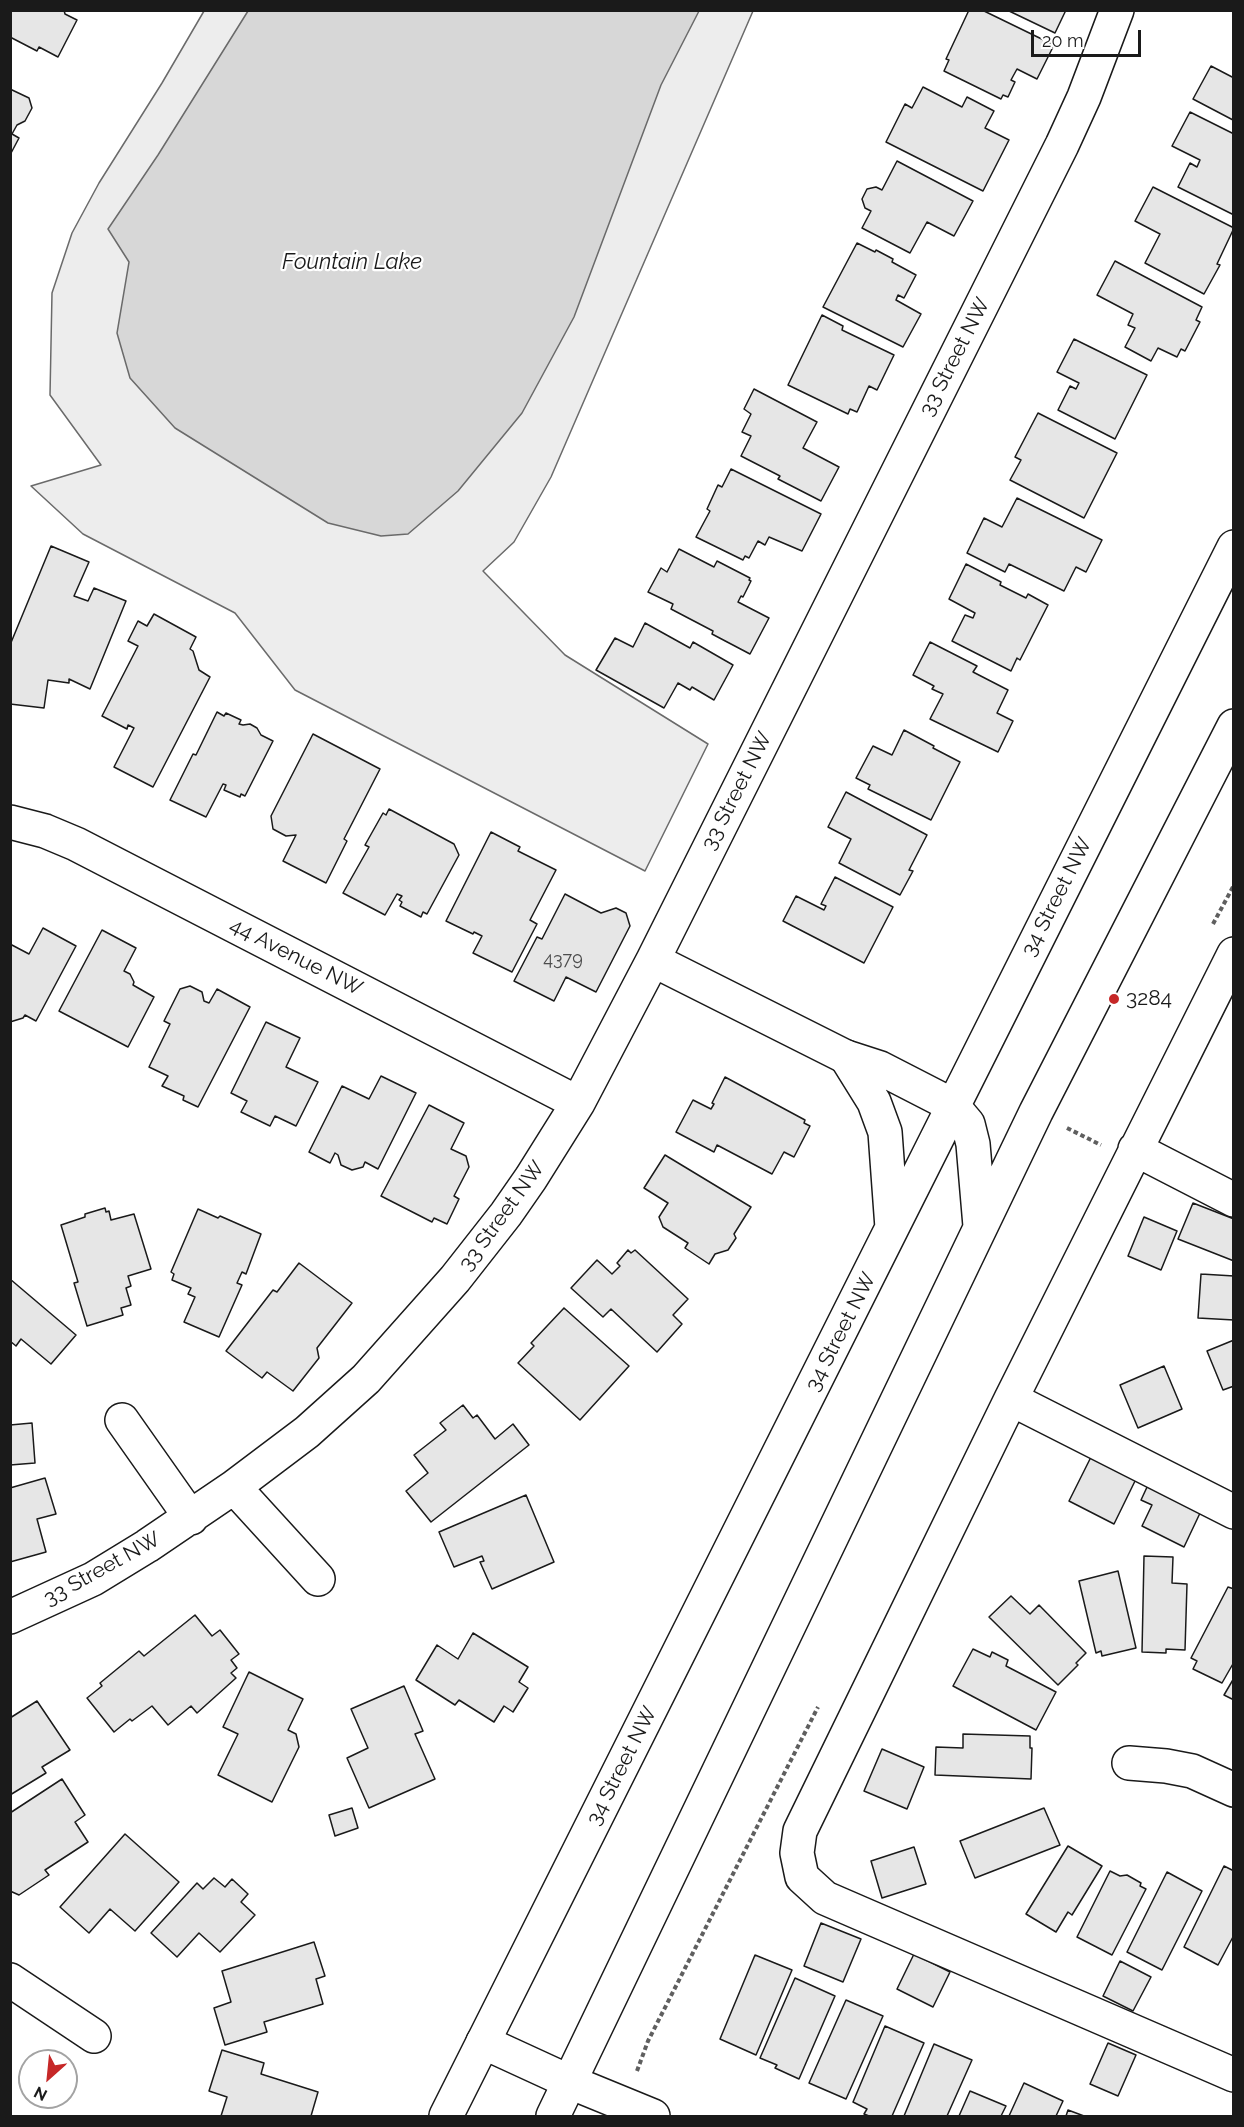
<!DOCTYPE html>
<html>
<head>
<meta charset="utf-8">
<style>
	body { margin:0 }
	#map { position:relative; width:1244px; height:2127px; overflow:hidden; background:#fff; font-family:Raleway,sans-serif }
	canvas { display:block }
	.frame { position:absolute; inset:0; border:12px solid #1a1a1a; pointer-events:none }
	.north { position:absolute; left:18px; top:2049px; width:60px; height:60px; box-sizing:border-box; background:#fff; border:2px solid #a3a3a3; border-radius:50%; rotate:207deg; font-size:16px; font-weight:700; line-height:24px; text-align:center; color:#1a1a1a }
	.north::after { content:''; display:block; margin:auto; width:21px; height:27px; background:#c62828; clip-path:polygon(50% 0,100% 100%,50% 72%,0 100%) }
	.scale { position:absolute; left:1031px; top:30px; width:110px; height:27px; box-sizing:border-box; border:3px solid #1a1a1a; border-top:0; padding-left:8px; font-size:18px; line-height:21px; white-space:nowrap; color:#1a1a1a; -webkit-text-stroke:4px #fff; paint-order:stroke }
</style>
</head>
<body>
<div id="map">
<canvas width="1244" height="2127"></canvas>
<div class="frame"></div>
<div class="north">N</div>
<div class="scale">20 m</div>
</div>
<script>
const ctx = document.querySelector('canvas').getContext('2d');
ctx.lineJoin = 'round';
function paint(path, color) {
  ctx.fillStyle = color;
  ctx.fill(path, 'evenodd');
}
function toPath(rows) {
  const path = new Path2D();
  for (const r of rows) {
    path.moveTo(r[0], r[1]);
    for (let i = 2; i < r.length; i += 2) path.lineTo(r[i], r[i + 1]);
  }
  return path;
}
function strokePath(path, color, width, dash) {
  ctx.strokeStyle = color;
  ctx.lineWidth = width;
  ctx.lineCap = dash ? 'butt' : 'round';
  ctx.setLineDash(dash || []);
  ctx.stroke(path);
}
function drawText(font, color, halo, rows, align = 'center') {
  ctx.font = font + ' Raleway,sans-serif';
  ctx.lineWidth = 4.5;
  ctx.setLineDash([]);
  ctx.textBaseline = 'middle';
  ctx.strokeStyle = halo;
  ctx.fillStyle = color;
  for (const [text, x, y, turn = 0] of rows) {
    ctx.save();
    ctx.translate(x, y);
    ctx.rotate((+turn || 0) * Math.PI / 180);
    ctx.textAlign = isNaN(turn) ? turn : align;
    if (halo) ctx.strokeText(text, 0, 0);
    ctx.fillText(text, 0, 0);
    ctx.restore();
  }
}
const built = toPath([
	[204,11,753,11,551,477,514,542,483,571,565,655,708,744,645,871,295,690,235,613,83,534,31,486,101,465,50,395,52,293,72,233,99,183,162,83,204,11]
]);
const water = toPath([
	[248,11,699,11,661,85,574,317,522,413,458,491,408,534,381,536,328,523,175,428,130,378,117,333,129,262,108,229,158,155,248,11]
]);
const building = toPath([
	[10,10,64,10,65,14,77,20,58,57,39,47,37,51,10,37,10,10],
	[969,10,982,10,1054,45,1037,79,1017,69,1011,80,1015,82,1008,97,1003,95,1001,99,944,71,949,60,946,59,969,10],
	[1007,10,1066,10,1055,33,1007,10],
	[1211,66,1234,78,1233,120,1193,99,1211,66],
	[923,87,962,107,967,97,994,111,985,128,1009,140,983,191,886,142,905,104,912,108,923,87],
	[10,89,29,98,32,108,25,121,17,125,12,134,19,138,10,155,10,89],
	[1190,112,1234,134,1234,215,1178,187,1190,163,1197,167,1200,160,1172,146,1190,112],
	[897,161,973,201,954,236,927,222,910,253,862,228,871,211,865,208,862,199,867,189,876,187,882,190,897,161],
	[1153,187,1234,228,1217,264,1220,265,1204,294,1145,263,1160,234,1135,221,1153,187],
	[857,243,875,252,876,250,893,259,892,262,916,275,904,298,898,295,896,300,921,314,903,347,823,307,857,243],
	[1115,261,1202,307,1196,320,1200,322,1185,351,1181,349,1177,357,1158,348,1151,361,1125,347,1135,328,1128,325,1133,314,1097,295,1115,261],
	[822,315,843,326,842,330,894,355,877,390,869,386,857,412,850,409,848,414,788,385,822,315],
	[1074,339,1147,375,1115,439,1058,410,1070,386,1076,389,1079,383,1057,372,1074,339],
	[754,389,817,422,803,448,839,467,821,501,778,479,780,476,741,456,751,436,742,432,751,414,744,409,754,389],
	[1038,413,1117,453,1084,518,1010,480,1021,460,1015,457,1038,413],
	[731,469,821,514,802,551,769,537,765,545,758,541,749,558,745,556,743,560,696,537,710,511,707,509,718,485,722,487,731,469],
	[1017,498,1102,540,1086,572,1076,567,1064,591,1009,564,1005,572,967,553,984,518,1002,527,1017,498],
	[51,546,89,562,74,596,88,601,94,588,126,601,90,689,69,679,69,683,48,680,44,708,10,704,10,645,51,546],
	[679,549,714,567,717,561,750,578,749,580,751,581,743,597,741,596,738,602,769,618,750,654,712,634,713,631,671,609,673,604,648,592,661,568,667,572,679,549],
	[966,564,1001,582,1000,585,1026,598,1028,594,1048,605,1020,660,1017,658,1011,671,952,641,965,615,973,618,975,613,949,599,966,564],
	[154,614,196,637,190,649,193,651,199,670,210,677,153,787,114,767,134,728,128,725,127,729,102,716,138,646,128,641,138,621,147,626,154,614],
	[645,623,690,648,693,642,733,665,714,700,692,687,690,690,678,683,664,708,596,670,615,638,633,647,645,623],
	[930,642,977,666,973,672,1008,690,997,713,1013,721,998,752,930,719,943,694,932,689,934,686,913,675,930,642],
	[217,712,224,716,226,713,241,720,239,724,243,725,250,724,257,728,261,735,273,741,245,796,241,794,240,797,224,790,226,785,223,784,206,817,170,800,193,754,196,755,217,712],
	[904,730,934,746,933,748,960,762,931,820,868,789,870,785,856,778,873,746,892,755,904,730],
	[313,734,380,769,344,839,347,841,326,883,283,861,296,835,286,836,273,829,271,816,313,734],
	[846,792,927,835,909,870,913,871,900,895,839,863,851,839,828,827,846,792],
	[389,809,454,844,459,855,427,914,423,912,421,917,400,906,402,902,399,900,402,896,397,894,385,915,343,893,369,847,365,845,383,813,386,815,389,809],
	[491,832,520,847,518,851,556,870,530,920,537,924,512,972,473,953,482,936,474,932,473,934,446,921,491,832],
	[835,877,893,907,864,963,783,921,796,896,824,910,826,906,821,904,835,877],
	[565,894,601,913,616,908,626,913,630,926,596,992,566,977,554,1001,514,981,537,937,542,939,565,894],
	[43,928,76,946,36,1021,25,1015,23,1018,10,1022,10,944,29,954,43,928],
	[102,930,136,948,124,971,130,974,134,982,133,985,154,997,128,1047,59,1011,102,930],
	[190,986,202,992,204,1001,209,1003,217,989,250,1007,198,1107,183,1100,184,1096,162,1086,168,1076,149,1067,170,1024,164,1021,180,989,190,986],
	[266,1022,300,1038,286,1067,318,1082,296,1126,275,1116,270,1126,241,1112,247,1101,231,1093,266,1022],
	[381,1076,416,1093,378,1169,365,1162,363,1167,352,1170,341,1165,338,1155,335,1153,330,1163,309,1152,342,1086,369,1099,381,1076],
	[725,1077,805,1120,804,1123,810,1126,794,1157,784,1152,772,1174,717,1145,714,1152,676,1132,693,1100,711,1109,714,1104,712,1103,725,1077],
	[429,1105,464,1123,451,1149,466,1156,469,1167,454,1196,459,1199,447,1224,434,1218,432,1222,381,1196,429,1105],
	[665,1155,751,1207,734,1234,736,1238,728,1250,715,1254,709,1264,685,1248,688,1243,663,1227,659,1217,668,1203,644,1188,665,1155],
	[1193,1203,1234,1219,1234,1261,1178,1239,1193,1203],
	[105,1208,106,1212,109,1211,111,1220,134,1214,151,1269,128,1276,131,1286,126,1288,131,1305,121,1308,123,1315,87,1326,74,1283,78,1282,61,1225,85,1217,85,1214,105,1208],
	[198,1209,218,1218,220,1216,261,1234,246,1274,242,1272,237,1283,242,1285,219,1337,184,1322,195,1297,188,1294,191,1288,172,1280,174,1274,171,1272,198,1209],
	[1144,1217,1177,1231,1161,1270,1128,1256,1144,1217],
	[628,1250,631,1253,635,1250,688,1299,673,1315,682,1324,657,1352,611,1309,603,1317,571,1288,597,1260,612,1274,620,1266,617,1263,628,1250],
	[299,1263,352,1303,317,1348,319,1358,293,1391,267,1372,262,1378,226,1351,273,1290,277,1292,299,1263],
	[1201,1274,1234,1276,1234,1320,1198,1318,1201,1274],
	[10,1279,76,1335,51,1364,21,1339,16,1346,10,1341,10,1279],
	[564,1308,629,1366,580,1420,518,1363,534,1346,531,1343,564,1308],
	[1234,1340,1234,1386,1223,1390,1207,1351,1234,1340],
	[1164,1366,1182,1409,1138,1428,1120,1385,1164,1366],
	[463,1405,473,1418,477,1415,495,1439,513,1424,529,1445,431,1522,406,1491,428,1473,414,1455,446,1430,440,1423,463,1405],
	[32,1423,35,1463,10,1465,10,1425,32,1423],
	[1091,1457,1136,1479,1114,1524,1069,1501,1091,1457],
	[45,1478,56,1514,37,1519,46,1552,10,1562,10,1488,45,1478],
	[1148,1485,1201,1511,1184,1547,1142,1526,1152,1505,1141,1500,1148,1485],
	[526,1495,554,1562,492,1589,480,1562,484,1561,482,1556,454,1567,439,1532,526,1495],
	[1144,1556,1173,1557,1172,1583,1187,1584,1185,1650,1166,1649,1166,1653,1142,1652,1144,1556],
	[1118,1571,1136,1648,1102,1656,1101,1651,1096,1653,1079,1581,1118,1571],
	[1228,1587,1234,1589,1234,1662,1222,1683,1193,1669,1197,1661,1191,1658,1228,1587],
	[1011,1596,1030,1614,1039,1605,1086,1653,1076,1663,1078,1665,1058,1685,989,1617,1011,1596],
	[195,1615,212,1636,220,1630,239,1654,231,1660,237,1668,231,1673,236,1678,197,1713,191,1706,168,1725,152,1706,132,1721,130,1719,114,1732,87,1698,102,1686,100,1683,139,1651,144,1656,195,1615],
	[473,1633,528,1667,519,1682,528,1688,513,1712,504,1706,494,1722,459,1700,455,1705,416,1680,437,1645,458,1659,473,1633],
	[973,1649,990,1657,992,1652,1008,1660,1006,1666,1056,1692,1036,1730,953,1686,973,1649],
	[249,1672,303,1699,288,1730,296,1734,299,1747,272,1802,218,1775,238,1734,223,1727,249,1672],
	[1234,1678,1234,1700,1224,1695,1234,1678],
	[404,1686,423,1731,415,1734,435,1779,369,1808,347,1758,368,1748,351,1709,404,1686],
	[37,1701,70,1750,42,1767,46,1773,10,1795,10,1718,37,1701],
	[963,1734,1030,1736,1030,1748,1032,1748,1031,1779,935,1775,936,1747,963,1748,963,1734],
	[882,1749,924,1767,907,1809,864,1791,882,1749],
	[62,1779,85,1815,75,1822,88,1842,45,1870,49,1875,19,1895,10,1891,10,1813,62,1779],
	[352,1808,358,1828,335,1836,329,1815,352,1808],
	[1044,1808,1060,1845,975,1878,960,1841,1044,1808],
	[125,1834,179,1882,135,1931,110,1909,89,1933,60,1907,125,1834],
	[1068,1846,1102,1866,1072,1915,1068,1912,1056,1932,1026,1914,1068,1846],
	[914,1847,926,1884,882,1898,871,1861,914,1847],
	[1224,1866,1234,1871,1234,1935,1218,1965,1184,1947,1224,1866],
	[1110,1871,1120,1876,1127,1875,1141,1883,1140,1886,1146,1889,1112,1955,1077,1937,1110,1871],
	[1167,1872,1202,1891,1162,1970,1127,1952,1167,1872],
	[214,1878,225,1887,232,1879,248,1894,241,1902,255,1915,220,1952,199,1933,177,1957,151,1933,197,1883,203,1889,214,1878],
	[821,1923,861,1939,843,1982,804,1966,821,1923],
	[314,1942,325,1976,316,1979,323,2004,264,2022,267,2032,225,2045,214,2008,231,2002,222,1971,314,1942],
	[914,1954,950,1972,933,2007,897,1989,914,1954],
	[755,1955,792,1970,756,2055,720,2039,755,1955],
	[1120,1961,1151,1977,1133,2011,1103,1996,1120,1961],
	[795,1978,835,1996,799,2079,775,2068,777,2065,760,2058,795,1978],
	[846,2000,883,2016,846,2099,809,2083,846,2000],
	[885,2026,924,2043,892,2116,869,2116,864,2114,867,2109,853,2102,885,2026],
	[1108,2043,1136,2055,1118,2096,1090,2084,1108,2043],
	[934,2044,972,2060,947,2116,904,2116,934,2044],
	[222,2050,264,2063,261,2074,318,2092,311,2116,221,2116,227,2097,209,2091,222,2050],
	[1024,2083,1063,2101,1056,2116,1009,2116,1024,2083],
	[970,2091,1006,2106,1001,2116,959,2116,970,2091],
	[1068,2110,1084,2116,1066,2116,1068,2110]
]);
const path = toPath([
	[1213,924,1234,885],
	[1067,1128,1101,1145],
	[637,2071,648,2041,818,1707]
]);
const minor = toPath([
	[10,822,45,831,76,844,578,1103],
	[1234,954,1011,1399,800,1831,797,1853,802,1877,825,1898,1234,2075],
	[653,960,846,1057],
	[1135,1149,1234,1200],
	[1011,1399,1234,1512],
	[122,1420,191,1518],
	[234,1487,318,1579],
	[10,1617,93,1579,147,1546,234,1487,307,1432,366,1379,455,1279,506,1214,531,1178,578,1103,653,960,1062,145,1084,97,1117,10],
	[1129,1763,1166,1766,1192,1771,1234,1790],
	[10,1980,94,2036],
	[483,2042,570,2082,653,2116]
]);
const major = toPath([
	[846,1057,880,1068,952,1105,968,1124,973,1144,980,1226],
	[846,1057,874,1102,885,1132,892,1228],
	[446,2116,1234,547],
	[553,2116,1036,1112,1234,726]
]);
const markers = [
	[1114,999,6,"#c62828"]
];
const numberNames = [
	["4379",563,960]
];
const streetNames = [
	["33 Street NW",955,357,-63],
	["33 Street NW",737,791,-63],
	["34 Street NW",1057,897,-63],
	["44 Avenue NW",296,957,27],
	["33 Street NW",502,1216,-54],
	["34 Street NW",841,1332,-63],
	["33 Street NW",102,1569,-29],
	["34 Street NW",622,1766,-63]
];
const poiNames = [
	["3284",1126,999]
];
const waterNames = [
	["Fountain Lake",352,262]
];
paint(built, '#ededed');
strokePath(built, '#6a6a6a', 1.5);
paint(water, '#d7d7d7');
strokePath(water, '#6a6a6a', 1.5);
paint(building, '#e6e6e6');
strokePath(building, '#1a1a1a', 1.5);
strokePath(minor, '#1a1a1a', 36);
strokePath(major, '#1a1a1a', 36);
strokePath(path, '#5f5f5f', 4, [4.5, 3]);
strokePath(minor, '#fff', 33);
strokePath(major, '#fff', 33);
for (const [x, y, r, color] of markers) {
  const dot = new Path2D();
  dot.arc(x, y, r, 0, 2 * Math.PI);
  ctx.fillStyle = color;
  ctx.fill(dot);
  strokePath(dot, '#fff', 2);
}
drawText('18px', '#4d4d4d', null, numberNames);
drawText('21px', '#1a1a1a', '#fff', streetNames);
drawText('21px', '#1a1a1a', '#fff', poiNames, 'left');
drawText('italic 22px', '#1a1a1a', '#fff', waterNames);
</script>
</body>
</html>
